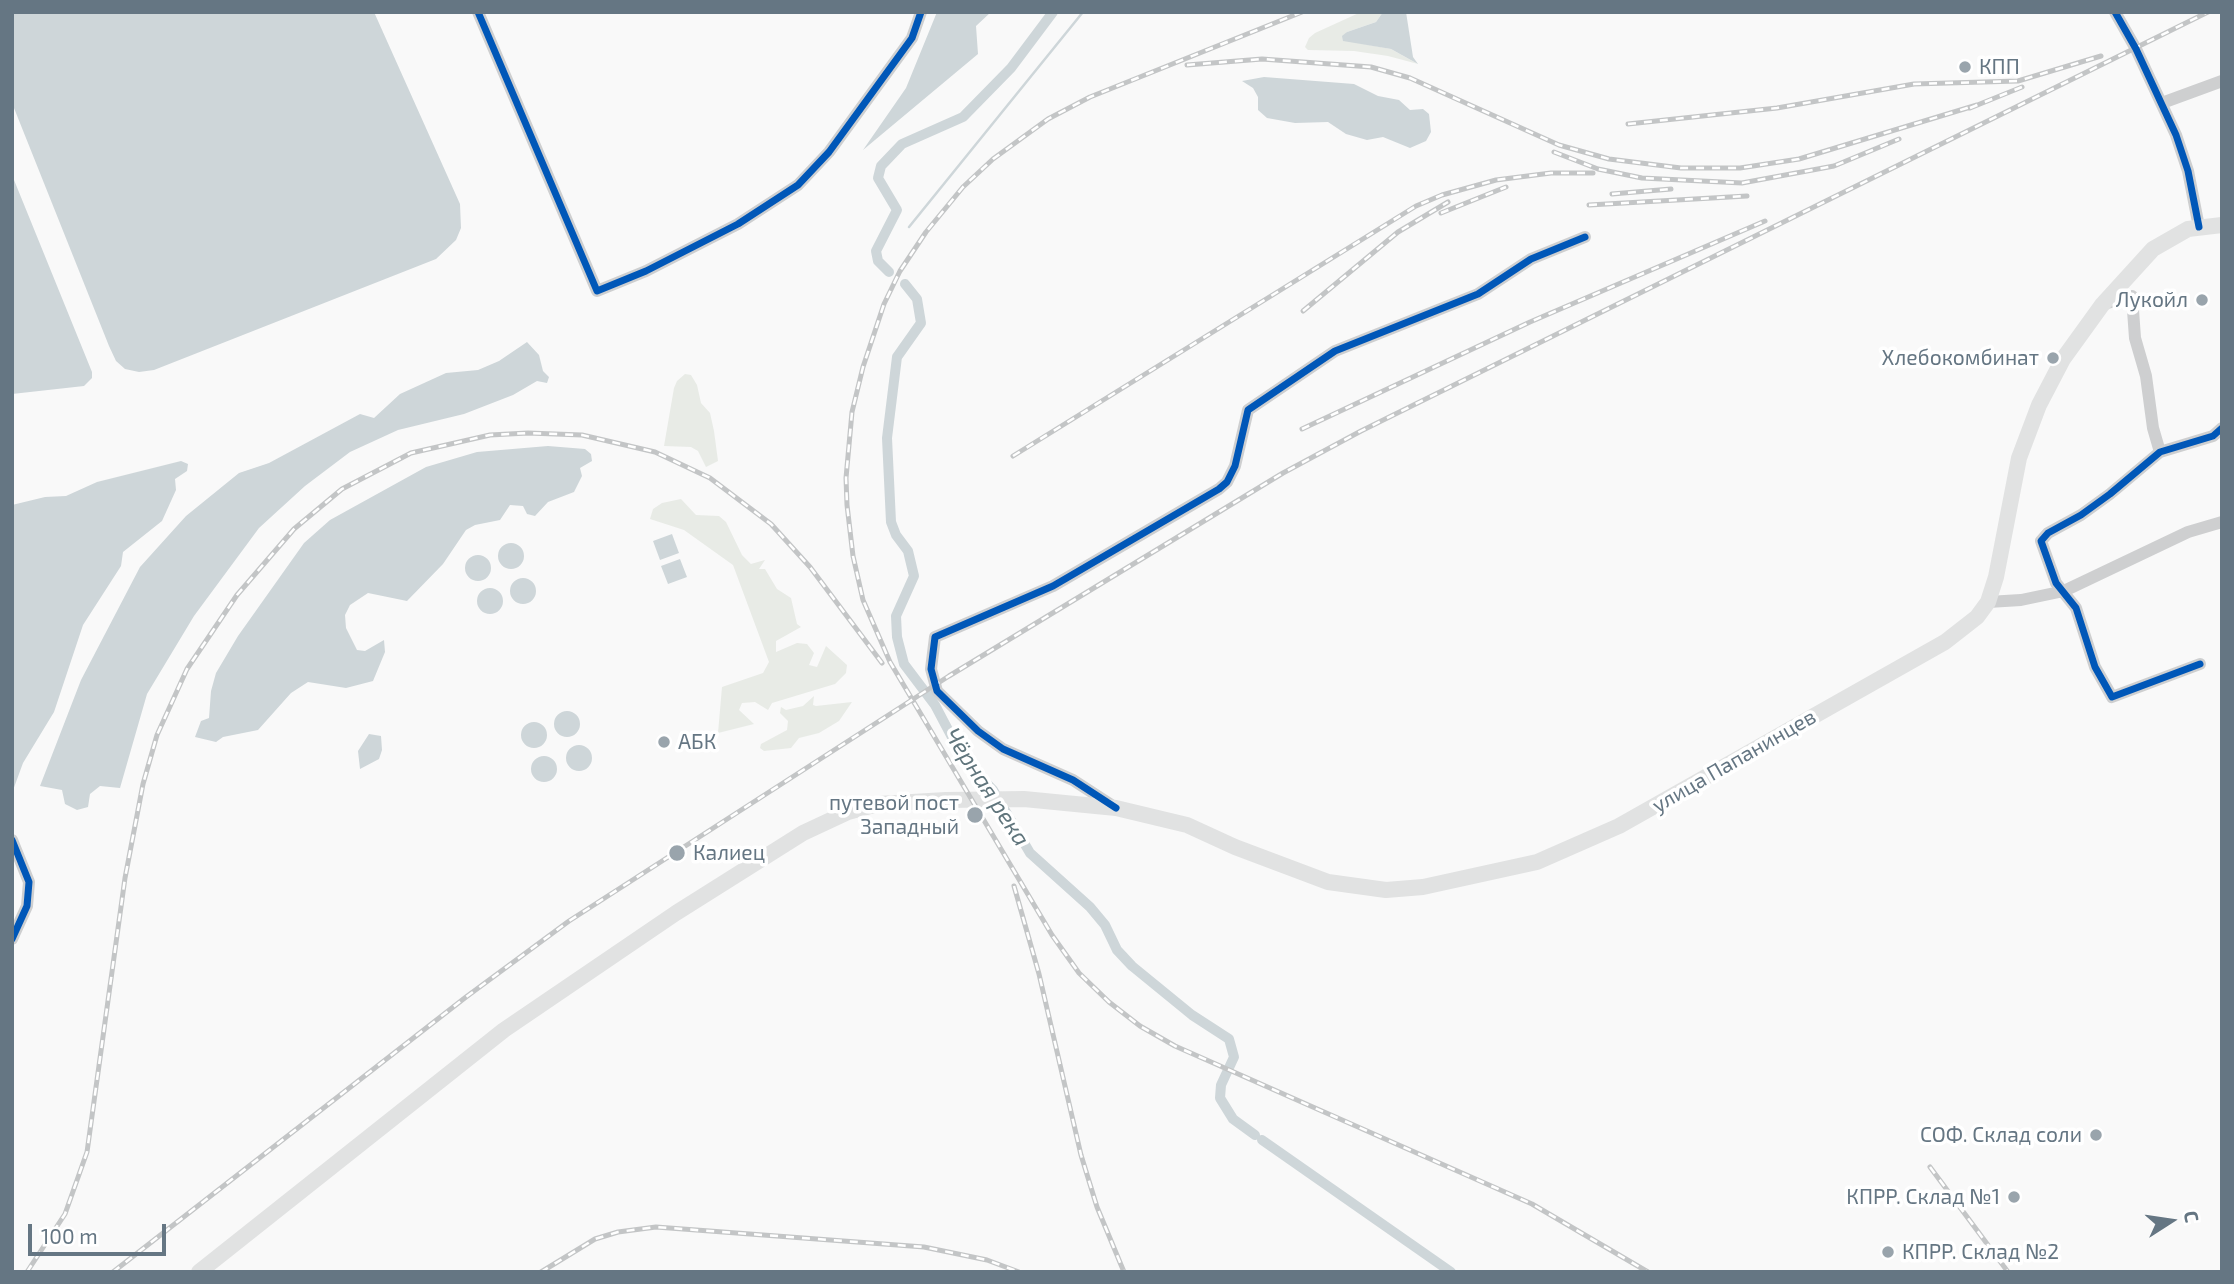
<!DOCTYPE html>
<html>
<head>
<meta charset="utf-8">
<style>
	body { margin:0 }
	#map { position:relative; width:2234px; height:1284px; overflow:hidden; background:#f9f9f9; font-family:"Exo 2",sans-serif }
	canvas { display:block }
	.frame { position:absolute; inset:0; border:14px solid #657683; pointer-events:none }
	.north { position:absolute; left:2136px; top:1186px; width:70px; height:70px; -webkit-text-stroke:5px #fff; paint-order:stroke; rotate:78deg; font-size:19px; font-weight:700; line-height:28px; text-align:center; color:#657683 }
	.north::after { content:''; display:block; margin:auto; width:24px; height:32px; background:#657683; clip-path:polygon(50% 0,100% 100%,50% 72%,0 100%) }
	.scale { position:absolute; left:28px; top:1224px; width:138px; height:32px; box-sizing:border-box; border:4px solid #657683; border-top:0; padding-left:9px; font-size:21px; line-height:24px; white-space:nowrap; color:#657683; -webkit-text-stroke:5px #fff; paint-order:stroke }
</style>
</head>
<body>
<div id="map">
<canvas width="2234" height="1284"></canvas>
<div class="frame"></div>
<div class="north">С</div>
<div class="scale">100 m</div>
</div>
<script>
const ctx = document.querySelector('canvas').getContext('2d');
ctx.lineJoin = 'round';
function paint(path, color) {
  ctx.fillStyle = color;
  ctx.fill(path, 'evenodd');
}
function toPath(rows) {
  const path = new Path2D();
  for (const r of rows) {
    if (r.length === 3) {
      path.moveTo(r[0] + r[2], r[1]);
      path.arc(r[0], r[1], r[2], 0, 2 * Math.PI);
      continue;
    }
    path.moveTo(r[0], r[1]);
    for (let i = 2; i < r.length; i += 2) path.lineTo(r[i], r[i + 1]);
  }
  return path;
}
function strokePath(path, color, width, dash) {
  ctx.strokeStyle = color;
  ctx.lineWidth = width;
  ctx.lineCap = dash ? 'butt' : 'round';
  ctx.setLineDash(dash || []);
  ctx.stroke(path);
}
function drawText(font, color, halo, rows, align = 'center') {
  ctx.font = font + ' "Exo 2",sans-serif';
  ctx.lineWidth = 7;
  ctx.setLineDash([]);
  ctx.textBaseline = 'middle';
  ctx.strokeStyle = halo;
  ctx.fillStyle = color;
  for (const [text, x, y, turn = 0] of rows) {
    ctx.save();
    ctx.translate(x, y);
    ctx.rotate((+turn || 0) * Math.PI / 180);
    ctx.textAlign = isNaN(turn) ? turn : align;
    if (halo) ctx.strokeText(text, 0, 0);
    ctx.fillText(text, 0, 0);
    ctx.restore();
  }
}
const green = toPath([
	[1361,12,1383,12,1376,22,1347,32,1343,40,1391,49,1418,64,1388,56,1354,51,1308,50,1305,47,1309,38,1315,33],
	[685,374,691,375,697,385,701,403,710,413,714,431,718,461,706,467,698,451,691,447,664,446,674,388,677,381],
	[681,499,696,515,719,516,726,522,742,555,751,564,765,560,759,569,765,569,777,589,791,598,797,624,801,627,776,641,776,652,797,643,807,644,814,653,809,665,817,667,826,646,847,665,846,673,835,684,772,703,768,710,755,702,742,703,739,710,754,724,718,733,722,687,763,673,769,662,733,565,684,530,650,519,653,509,662,503],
	[814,696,813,705,816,706,852,702,839,721,819,733,799,738,791,748,764,751,760,748,761,744,787,730,788,721,780,713,781,707,786,710,803,706]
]);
const water = toPath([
	[12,12,374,12,460,204,461,228,456,240,436,259,154,370,139,372,125,369,116,361,109,346,12,103],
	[937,12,991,12,976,26,978,54,863,150,906,88],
	[1383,12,1406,12,1413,57,1418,64,1391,49,1343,41,1342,36,1347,32,1376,22],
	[1264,77,1354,84,1378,96,1399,100,1410,110,1423,109,1429,114,1431,132,1426,141,1410,148,1383,137,1367,140,1346,134,1328,122,1295,123,1267,118,1258,110,1258,97,1253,88,1242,81],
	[12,175,92,372,92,378,84,386,12,394],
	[527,342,539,355,543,371,549,377,547,383,537,381,513,395,464,414,398,430,350,452,305,486,259,528,194,616,147,694,120,788,100,786,90,794,88,807,77,810,65,804,62,790,40,786,81,680,140,567,186,516,239,473,269,463,360,414,374,418,400,394,446,373,478,370,499,361],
	[548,446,585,449,591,454,592,461,580,468,582,476,574,492,548,502,535,516,527,514,523,506,510,505,500,520,475,525,466,530,443,564,407,601,368,593,350,605,345,615,346,628,357,650,365,651,384,640,385,652,373,681,346,688,308,682,291,693,258,730,223,737,216,742,195,737,201,721,209,718,211,691,216,673,238,636,304,543,330,520,426,467,477,452],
	[181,461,188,464,187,471,175,479,176,490,162,521,123,552,121,566,83,625,54,712,23,763,12,793,12,505,45,497,66,496,97,482],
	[672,534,679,553,660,560,653,541],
	[511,556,13],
	[478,568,13],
	[680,559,687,577,668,584,661,566],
	[523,591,13],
	[490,601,13],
	[567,724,13],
	[534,735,13],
	[369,734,381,736,382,750,379,759,360,769,358,751],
	[579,758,13],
	[544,769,13]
]);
const stream = toPath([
	[909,227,1083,12]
]);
const canal = toPath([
	[889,272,878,261,876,251,897,210,878,178,881,166,902,144,963,117,1011,68,1053,12],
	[905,284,917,299,921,323,897,357,887,438,891,522,896,535,908,551,914,576,896,616,897,637,904,664,935,705,964,760,993,790,1030,853,1090,907,1105,925,1117,950,1132,966,1192,1015,1229,1039,1234,1057,1221,1085,1220,1098,1233,1119,1255,1135],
	[1262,1140,1451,1272]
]);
const minor = toPath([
	[478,12,597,291,646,271,738,224,798,185,829,152,912,38,921,12],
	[2115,12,2136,49,2176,135,2188,171,2199,227],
	[2162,103,2222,81],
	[2104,304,2132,296,2135,338,2146,376,2153,428,2160,452],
	[1988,602,2021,600,2064,591,2188,532,2222,522],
	[2200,664,2112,697,2095,667,2076,608,2056,583,2041,541,2048,533,2081,515,2110,494,2160,452,2213,436,2222,428],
	[1116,808,1073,780,1003,749,978,731,937,691,931,669,935,637,1053,586,1219,489,1227,482,1235,466,1248,410,1335,351,1478,294,1531,259,1585,237],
	[12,840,29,882,27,906,12,939]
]);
const major = toPath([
	[199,1272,504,1030,676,913,803,833,848,812,878,804,946,800,1024,799,1116,808,1187,825,1235,847,1328,882,1386,890,1423,887,1537,862,1619,826,1945,642,1977,617,1988,602,1996,577,2019,458,2039,405,2063,359,2102,305,2153,249,2188,229,2222,225]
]);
const rail = toPath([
	[1302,12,1090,97,1048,119,993,159,963,187,926,232,900,271,884,304,863,367,852,412,846,478,847,505,853,556,863,600,890,662,1052,935,1079,973,1109,1002,1140,1026,1175,1046,1532,1204,1648,1272],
	[1187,65,1262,59,1371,67,1410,78,1559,145,1609,159,1681,168,1740,168,1799,159,1977,105],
	[1970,108,2022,87],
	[1628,124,1777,108,1914,84,2018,81,2101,56],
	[1554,152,1598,169,1642,178,1742,183,1834,166,1899,139],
	[1612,194,1671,189],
	[1589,205,1747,196],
	[1441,213,1506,187],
	[1303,311,1398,232,1448,202],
	[1302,429,1530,322,1765,221],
	[1013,456,1416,206,1442,195,1496,180,1551,173,1593,173],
	[1014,886,1039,974,1081,1155,1097,1207,1124,1272],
	[1930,1167,2008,1272],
	[27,1272,65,1214,87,1152,125,878,143,784,157,735,187,669,237,595,294,529,342,489,411,453,490,435,528,433,582,435,655,452,710,478,771,524,810,567,882,663],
	[113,1272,466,997,569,921,949,676,1283,473,1361,431,2208,12],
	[541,1272,595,1239,618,1232,656,1227,924,1247,987,1260,1019,1272]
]);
const cycleway = toPath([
	[478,12,597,291,646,271,738,224,798,185,829,152,912,38,921,12],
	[2115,12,2136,49,2176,135,2188,171,2199,227],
	[2200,664,2112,697,2095,667,2076,608,2056,583,2041,541,2048,533,2081,515,2110,494,2160,452,2213,436,2222,428],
	[1116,808,1073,780,1003,749,978,731,937,691,931,669,935,637,1053,586,1219,489,1227,482,1235,466,1248,410,1335,351,1478,294,1531,259,1585,237],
	[12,840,29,882,27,906,12,939]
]);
const markers = [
	[1965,67,7,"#99a4ac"],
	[2202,300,7,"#99a4ac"],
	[2053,358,7,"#99a4ac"],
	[664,742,7,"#99a4ac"],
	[975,815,9,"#99a4ac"],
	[677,853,9,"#99a4ac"],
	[2096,1135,7,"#99a4ac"],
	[2014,1197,7,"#99a4ac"],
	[1888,1252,7,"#99a4ac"]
];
const poiNames = [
	["КПП",1979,67,"left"],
	["Лукойл",2188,300],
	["Хлебокомбинат",2039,358],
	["АБК",678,742,"left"],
	["путевой пост",959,803],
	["Западный",959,827],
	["Калиец",693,853,"left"],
	["СОФ. Склад соли",2082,1135],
	["КПРР. Склад №1",2000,1197],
	["КПРР. Склад №2",1902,1252,"left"]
];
const streetNames = [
	["улица Папанинцев",1734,761,-30]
];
const waterNames = [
	["Чёрная река",987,787,57]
];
paint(green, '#e8ebe6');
paint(water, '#ced6d9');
strokePath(stream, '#ced6d9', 2.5);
strokePath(canal, '#ced6d9', 10);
strokePath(minor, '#cecfd0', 12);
strokePath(major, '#e1e2e2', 16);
strokePath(rail, '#c3c5c6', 5);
strokePath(rail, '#fff', 2.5, [8]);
strokePath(cycleway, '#0057b8', 7);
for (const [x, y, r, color] of markers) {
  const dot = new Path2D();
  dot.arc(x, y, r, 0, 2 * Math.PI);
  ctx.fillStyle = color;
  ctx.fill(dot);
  strokePath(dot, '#fff', 2.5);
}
drawText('21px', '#657683', '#fff', poiNames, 'right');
drawText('21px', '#657683', '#fff', streetNames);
drawText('italic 23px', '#60757c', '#fff', waterNames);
</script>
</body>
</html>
